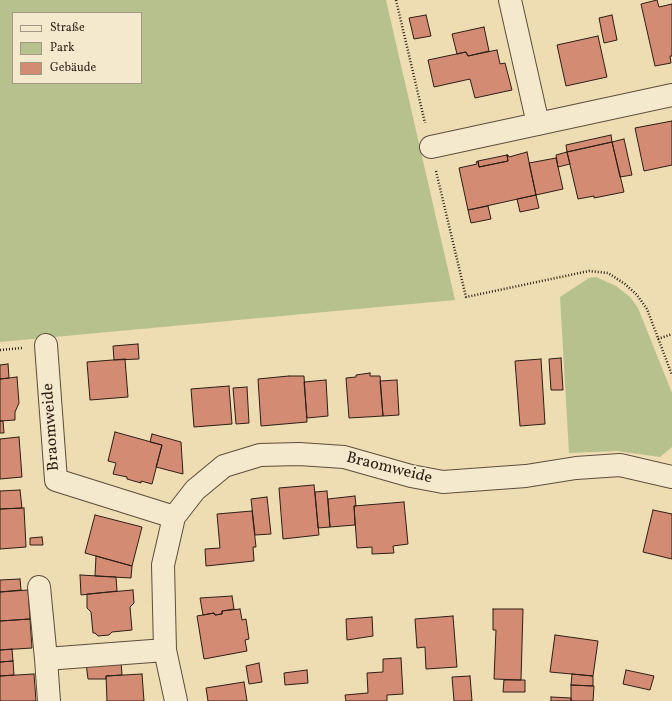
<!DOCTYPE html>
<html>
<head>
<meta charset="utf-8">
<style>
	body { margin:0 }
	#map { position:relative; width:672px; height:701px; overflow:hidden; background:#eedcb2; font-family:Vollkorn,serif }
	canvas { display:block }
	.legend { position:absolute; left:12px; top:12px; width:130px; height:72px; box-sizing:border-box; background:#f4e8cd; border:1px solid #a49783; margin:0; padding:5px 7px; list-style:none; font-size:12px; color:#2d1e15 }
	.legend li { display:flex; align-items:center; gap:8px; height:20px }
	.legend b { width:20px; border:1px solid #a49783 }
</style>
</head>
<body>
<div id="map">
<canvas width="672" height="701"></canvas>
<ul class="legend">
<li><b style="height:5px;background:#f4e8cd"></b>Straße</li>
<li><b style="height:11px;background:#b6c18e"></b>Park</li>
<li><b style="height:11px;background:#d38c73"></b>Gebäude</li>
</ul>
</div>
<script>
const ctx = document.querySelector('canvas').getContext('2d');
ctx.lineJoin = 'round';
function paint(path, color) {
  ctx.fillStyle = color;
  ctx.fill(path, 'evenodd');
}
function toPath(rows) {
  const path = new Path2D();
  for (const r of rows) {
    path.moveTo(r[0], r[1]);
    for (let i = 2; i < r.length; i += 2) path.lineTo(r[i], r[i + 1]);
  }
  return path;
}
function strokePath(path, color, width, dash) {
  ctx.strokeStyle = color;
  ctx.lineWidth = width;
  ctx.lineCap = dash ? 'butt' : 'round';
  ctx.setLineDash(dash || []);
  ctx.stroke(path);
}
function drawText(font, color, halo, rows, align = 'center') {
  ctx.font = font + ' Vollkorn,serif';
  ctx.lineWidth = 3.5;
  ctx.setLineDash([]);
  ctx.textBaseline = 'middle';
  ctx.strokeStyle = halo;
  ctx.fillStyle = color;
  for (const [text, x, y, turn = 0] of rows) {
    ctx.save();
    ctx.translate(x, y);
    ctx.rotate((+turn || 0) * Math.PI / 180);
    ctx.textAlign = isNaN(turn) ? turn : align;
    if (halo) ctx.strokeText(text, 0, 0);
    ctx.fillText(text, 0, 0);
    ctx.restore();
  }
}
const green = toPath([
	[0,0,386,0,455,300,0,342],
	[13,13,141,13,141,83,13,83],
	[596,277,616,286,630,297,638,308,672,393,672,447,660,457,617,451,569,453,560,297,589,278]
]);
const building = toPath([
	[657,0,659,7,672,4,672,56,670,56,671,63,655,66,641,4,657,0],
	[426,15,431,36,414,39,409,18,426,15],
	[612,15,617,40,604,43,599,18,612,15],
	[484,27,489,51,468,56,466,52,457,54,452,34,484,27],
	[598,36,607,77,566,86,557,45,598,36],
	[497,50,500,64,505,63,512,90,475,98,470,79,434,87,428,60,466,52,468,56,497,50],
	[672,121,672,165,644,171,635,128,672,121],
	[611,135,612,142,567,152,566,145,611,135],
	[624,139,632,175,620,177,612,142,624,139],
	[612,142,624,192,594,198,594,196,578,199,567,152,612,142],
	[527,152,536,195,468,210,459,168,477,164,476,162,478,161,479,167,508,161,507,155,508,155,509,157,527,152],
	[567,152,570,164,558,167,556,155,567,152],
	[507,155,508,161,479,167,478,161,507,155],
	[556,158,563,189,536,195,529,163,556,158],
	[536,195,539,208,520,212,517,199,536,195],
	[488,206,491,219,471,223,468,210,488,206],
	[138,344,139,359,114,360,113,346,138,344],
	[561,358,563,390,551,390,549,359,561,358],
	[125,359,128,397,90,400,87,362,125,359],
	[541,359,545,424,520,426,515,361,541,359],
	[8,364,9,378,0,379,0,365,8,364],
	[370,373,370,376,380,376,383,416,349,418,346,378,356,377,356,375,370,373],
	[289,376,304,376,307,422,261,426,258,379,289,376],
	[17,377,19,403,15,412,15,420,0,421,0,379,17,377],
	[326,380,328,416,307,418,304,382,326,380],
	[397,380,399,415,383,416,380,381,397,380],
	[229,386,232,424,194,427,191,389,229,386],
	[247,387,249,423,236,424,233,388,247,387],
	[0,421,3,421,4,433,0,433,0,421],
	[115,432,162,445,152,484,141,481,141,483,127,479,127,477,113,474,116,463,108,461,115,432],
	[152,434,181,442,183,474,156,467,162,445,150,442,152,434],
	[19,437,22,477,0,479,0,439,19,437],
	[314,485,319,535,283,539,279,488,314,485],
	[20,490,22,508,0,509,0,491,20,490],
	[327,491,330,527,318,528,315,492,327,491],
	[355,496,356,506,354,506,355,525,330,527,328,499,355,496],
	[267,497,271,534,255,535,251,499,267,497],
	[404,502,408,544,393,546,394,553,372,554,372,547,357,548,354,506,404,502],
	[24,508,26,547,0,549,0,509,24,508],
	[653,510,672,514,672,559,643,552,653,510],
	[252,511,256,547,253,547,254,561,206,566,205,549,220,548,217,514,252,511],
	[95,515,142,527,132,566,85,553,95,515],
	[42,537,43,545,30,545,30,538,42,537],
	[96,556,132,566,131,578,95,576,96,556],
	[80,575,116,577,117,591,81,595,80,575],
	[20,579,21,590,0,592,0,580,20,579],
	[28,590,30,619,0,621,0,592,28,590],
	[133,590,134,603,130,607,132,630,112,632,109,635,98,636,95,633,93,633,91,612,87,608,87,594,133,590],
	[232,596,234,609,222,611,222,614,215,615,214,613,203,615,200,598,232,596],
	[240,609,242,620,246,619,249,639,245,640,247,651,204,659,197,616,214,613,215,615,222,614,222,611,240,609],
	[493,609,523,609,521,680,494,679,496,630,493,630,493,609],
	[453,616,457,667,426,669,425,647,417,648,415,619,453,616],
	[372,617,373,636,347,640,346,619,372,617],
	[30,619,32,648,0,650,0,621,30,619],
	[555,635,598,641,593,676,550,672,555,635],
	[12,649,13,661,0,662,0,650,12,649],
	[401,658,403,694,387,695,387,701,346,701,345,695,368,693,367,673,383,672,383,659,401,658],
	[13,661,14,675,0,676,0,662,13,661],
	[121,661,122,675,106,676,106,679,88,679,86,663,121,661],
	[259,663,262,682,249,684,246,666,259,663],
	[307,670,308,683,285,685,284,673,307,670],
	[626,670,654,676,650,690,623,684,626,670],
	[34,674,36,701,0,701,0,676,34,674],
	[142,674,144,701,107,701,106,676,142,674],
	[572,674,593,676,593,686,571,685,572,674],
	[470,676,472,701,454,701,452,677,470,676],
	[504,680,525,680,525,692,503,692,504,680],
	[244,682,247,701,208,701,206,688,244,682],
	[571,685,594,686,593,701,571,701,571,685],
	[551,697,571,698,571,701,551,701,551,697]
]);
const path = toPath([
	[396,0,425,123],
	[436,171,466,297,589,271,608,273,625,284,637,295,647,309,672,375],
	[658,339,672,334],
	[0,350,22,348]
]);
const minor = toPath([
	[510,0,538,124],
	[431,147,672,95],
	[46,345,56,480,174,517],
	[39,587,46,659,165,650],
	[46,659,49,701],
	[176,701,165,650,163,565,174,517,195,490,224,466,260,455,299,454,344,457,411,476,443,482,526,476,576,468,620,465,672,477]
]);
const streetNames = [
	["Braomweide",52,427,-94],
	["Braomweide",389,469,14]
];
paint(green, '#b6c18e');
paint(building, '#d38c73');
strokePath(building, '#2d1e15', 1);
strokePath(minor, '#5d4e3c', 24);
strokePath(path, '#2d1e15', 2.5, [1, 2]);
strokePath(minor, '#f4e8cd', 22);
drawText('16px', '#2d1e15', '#f4e8cd', streetNames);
</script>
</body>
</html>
